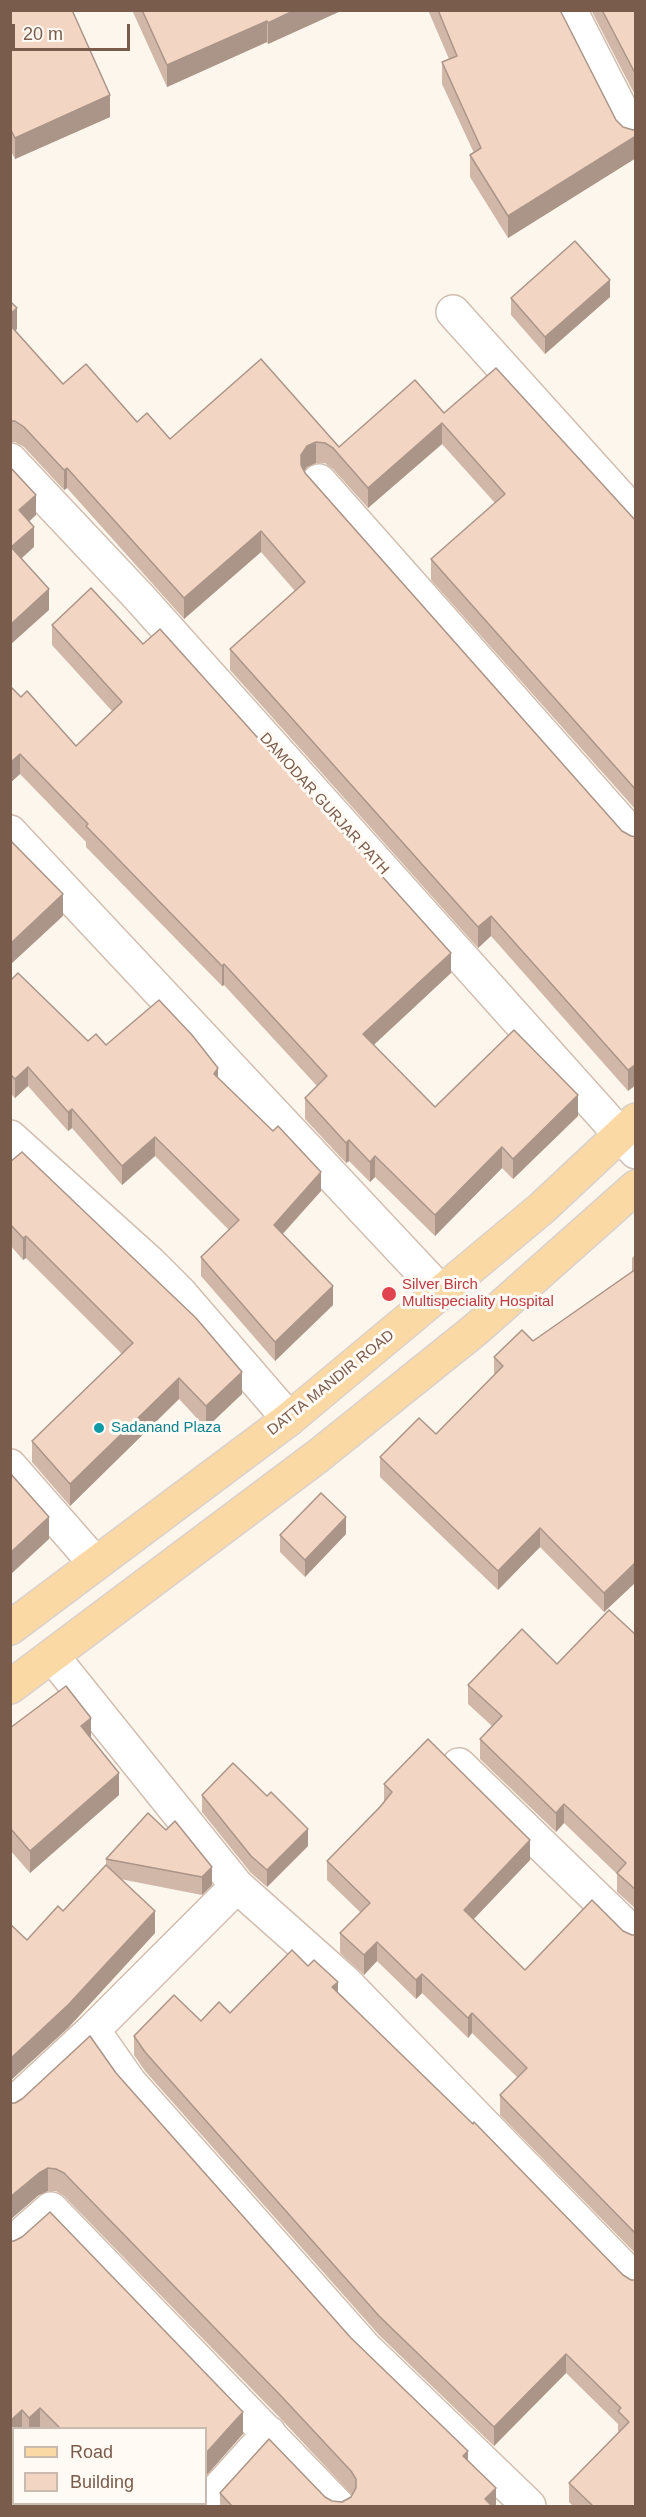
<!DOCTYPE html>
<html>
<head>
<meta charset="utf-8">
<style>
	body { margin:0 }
	#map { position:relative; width:646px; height:2517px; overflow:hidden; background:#fdf6ec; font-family:Arial,sans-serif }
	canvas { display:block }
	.frame { position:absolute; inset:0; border:12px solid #7a5c4d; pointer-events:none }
	.legend { position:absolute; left:12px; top:2427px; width:195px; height:78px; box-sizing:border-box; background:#fffaf3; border:2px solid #cabbb1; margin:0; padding:8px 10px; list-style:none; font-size:18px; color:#7a5c4d }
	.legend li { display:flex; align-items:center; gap:12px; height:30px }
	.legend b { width:30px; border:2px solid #cabbb1 }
	.scale { position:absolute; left:12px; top:24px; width:118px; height:27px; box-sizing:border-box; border:3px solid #7a5c4d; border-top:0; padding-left:8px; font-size:18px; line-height:21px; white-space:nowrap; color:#7a5c4d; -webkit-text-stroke:4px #fffaf3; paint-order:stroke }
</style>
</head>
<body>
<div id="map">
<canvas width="646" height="2517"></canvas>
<div class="frame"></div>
<ul class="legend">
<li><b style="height:8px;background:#fbd9a5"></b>Road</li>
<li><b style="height:16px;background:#f3d5c3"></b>Building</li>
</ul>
<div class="scale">20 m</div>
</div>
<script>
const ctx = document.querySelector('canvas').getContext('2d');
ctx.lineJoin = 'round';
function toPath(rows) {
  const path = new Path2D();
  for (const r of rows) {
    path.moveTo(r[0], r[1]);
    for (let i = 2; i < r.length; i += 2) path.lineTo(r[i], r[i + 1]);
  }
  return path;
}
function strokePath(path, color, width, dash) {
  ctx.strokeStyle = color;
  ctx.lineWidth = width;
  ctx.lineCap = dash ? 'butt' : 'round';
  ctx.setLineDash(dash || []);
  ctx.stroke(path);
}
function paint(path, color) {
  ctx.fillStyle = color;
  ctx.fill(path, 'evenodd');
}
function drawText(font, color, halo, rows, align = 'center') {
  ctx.font = font + ' Arial,sans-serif';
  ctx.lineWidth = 6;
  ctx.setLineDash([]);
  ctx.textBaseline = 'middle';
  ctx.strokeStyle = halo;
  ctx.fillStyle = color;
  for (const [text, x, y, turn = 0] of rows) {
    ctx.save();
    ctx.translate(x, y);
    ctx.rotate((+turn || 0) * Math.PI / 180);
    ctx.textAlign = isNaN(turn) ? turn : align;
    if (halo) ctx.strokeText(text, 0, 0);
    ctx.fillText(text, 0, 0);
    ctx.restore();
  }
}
const minor = toPath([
	[570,10,633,133],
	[453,312,636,515],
	[10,460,139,597,636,1152],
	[319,481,636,839],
	[10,832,441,1292],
	[10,1137,150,1263,180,1293,289,1419],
	[10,1466,95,1563],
	[53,1657,237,1886],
	[459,1765,636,1936],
	[10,2107,93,2030],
	[10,2245,51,2209,338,2506],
	[206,2503,269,2433],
	[529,2506,365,2348,130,2083,93,2030,237,1886,344,1981,636,2281]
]);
const major = toPath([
	[10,1628,289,1419,542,1208,636,1120],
	[10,1687,318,1456,475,1330,636,1187]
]);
const wall = toPath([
	[10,10,110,117,15,159,10,149],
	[132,10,343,10,268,44,267,42,167,87],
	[428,10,560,10,616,120,623,127,633,130,636,129,636,158,508,238,470,177,470,155,474,153,442,84,442,62,449,59],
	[591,10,636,10,636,97],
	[610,297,545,354,511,315,511,298],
	[10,301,17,329,15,330,63,384,170,439,261,359,339,447,444,413,636,521,636,810,431,580,431,559,495,503,442,444,368,508,333,469,325,463,316,463,307,467,304,471,622,831,631,836,628,1091,491,936,478,948,230,670,230,649,295,591,261,552,184,619,67,488,64,490,24,447,15,442,10,442],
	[52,625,451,973,373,1045,435,1107,578,1116,513,1179,502,1168,435,1236,375,1177,370,1182,349,1161,346,1163,305,1119,305,1098,317,1086,224,985,222,986,86,847,86,842,20,774,10,783,21,697,76,746,112,711,52,645],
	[10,981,88,1041,106,1045,218,1078,321,1191,283,1234,333,1305,275,1361,201,1276,201,1257,229,1230,155,1156,122,1185,72,1128,68,1131,28,1086,15,1098,10,1093],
	[10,1162,242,1394,206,1428,179,1399,70,1506,32,1462,32,1441,122,1354,26,1258,23,1260,10,1245],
	[636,1254,636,1582,604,1612,540,1547,498,1590,380,1477,380,1457,436,1434,494,1375,494,1357,533,1341,632,1271,632,1258],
	[346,1534,305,1577,280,1552,280,1535],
	[636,1635,636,1909,617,1892,617,1874,564,1823,556,1832,480,1759,480,1739,492,1726,468,1704,468,1685,557,1664],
	[10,1728,91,1738,119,1795,30,1873,10,1850],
	[384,1784,530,1860,474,1919,525,1970,623,1931,632,1935,636,1935,636,2254,500,2115,500,2095,518,2078,472,2033,468,2038,422,1993,416,1999,377,1961,364,1975,340,1953,340,1933,361,1913,327,1880,327,1861,384,1802],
	[202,1795,267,1796,308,1846,267,1887,251,1873,202,1812],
	[148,1813,212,1885,202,1895,120,1879,155,1933,68,2028,10,2081,10,1924,27,1940,63,1911,106,1866,106,1859],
	[308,1966,338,1992,623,2275,636,2506,573,2506,569,2502,569,2483,619,2432,618,2431,618,2424,566,2373,494,2446,379,2335,145,2071,134,2055,134,2036,201,2021,230,2013],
	[116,2073,351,2338,468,2461,496,2506,220,2506,220,2493,325,2497,332,2501,342,2502,351,2497,352,2495,282,2420,64,2196,56,2191,48,2191,39,2195,15,2103],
	[10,2241,243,2434,206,2428,14,2428,14,2441,10,2444]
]);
const shadedWall = toPath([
	[295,10,343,10,268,44,268,23],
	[267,21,267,42,167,87,167,65],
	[110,95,110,117,15,159,15,138],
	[636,136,636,158,508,238,508,216],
	[610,280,610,297,545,354,545,337],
	[17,308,17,329,10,335,10,314],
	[442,423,442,444,368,508,368,488],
	[316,442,316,463,307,467,301,476,301,455,307,446],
	[67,468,67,488,64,490,64,470],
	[36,495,36,515,19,531,19,510],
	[34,527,34,547,11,568,11,547],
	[261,531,261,552,184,619,184,598],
	[49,589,49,610,10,645,10,625],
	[20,754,20,774,10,783,10,763],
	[63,894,63,916,10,965,10,944],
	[491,916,491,936,478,948,478,927],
	[451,953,451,973,363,1055,363,1034],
	[224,964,224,985,222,986,222,966],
	[636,1064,636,1085,628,1091,628,1070],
	[28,1067,28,1086,15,1098,15,1079],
	[218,1068,218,1087,214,1074],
	[578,1095,578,1116,513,1179,513,1159],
	[72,1109,72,1128,68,1131,68,1112],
	[155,1137,155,1156,122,1185,122,1166],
	[349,1140,349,1161,346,1163,346,1143],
	[502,1147,502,1168,435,1236,435,1215],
	[375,1156,375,1177,370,1182,370,1162],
	[321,1172,321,1191,274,1243,274,1225],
	[26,1236,26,1258,23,1260,23,1238],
	[333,1286,333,1305,275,1361,275,1342],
	[242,1372,242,1394,206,1428,206,1406],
	[179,1378,179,1399,70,1506,70,1484],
	[49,1517,49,1539,10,1575,10,1553],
	[346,1517,346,1534,305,1577,305,1560],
	[540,1528,540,1547,498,1590,498,1571],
	[636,1562,636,1582,604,1612,604,1593],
	[91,1718,91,1741,81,1726],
	[119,1773,119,1795,30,1873,30,1851],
	[564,1804,564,1823,556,1832,556,1813],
	[308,1829,308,1846,267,1887,267,1870],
	[530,1840,530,1860,464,1929,464,1910],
	[212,1867,212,1885,202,1895,202,1877],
	[155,1911,155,1933,68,2028,10,2081,10,2059],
	[377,1942,377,1961,364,1975,364,1955],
	[422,1974,422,1993,416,1999,416,1980],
	[338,1982,338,2001,332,1987],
	[472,2013,472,2033,468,2038,468,2018],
	[48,2168,48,2191,39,2195,10,2220,10,2197,39,2173],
	[566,2354,566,2373,494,2446,494,2427],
	[40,2408,40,2428,29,2428,29,2418],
	[22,2410,22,2428,14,2428,14,2441,10,2444,10,2421],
	[243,2412,243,2434,206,2476,206,2453],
	[468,2451,468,2473,463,2456],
	[496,2488,496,2506,485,2506,485,2499]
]);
const building = toPath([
	[10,10,72,10,110,95,15,138,10,128,10,10],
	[142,10,295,10,268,23,267,21,167,65,142,10],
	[438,10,560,10,616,120,623,127,633,130,636,129,636,136,508,216,470,155,481,148,442,62,457,56,438,10],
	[602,10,636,10,636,75,602,10],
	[575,241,610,280,545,337,511,298,575,241],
	[10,301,17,308,10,314,10,301],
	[10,325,63,384,86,364,137,422,147,413,170,439,261,359,339,447,415,380,444,413,496,368,636,521,636,790,431,559,505,494,442,423,368,488,333,448,325,443,316,442,307,446,301,455,301,465,305,473,622,831,631,836,636,837,636,1064,628,1070,491,916,478,927,230,649,305,582,261,531,184,598,67,468,64,470,24,427,15,421,10,421,10,325],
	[10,467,36,495,19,510,34,527,11,547,49,589,10,625,10,467],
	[91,588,143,644,160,629,451,953,363,1034,435,1107,514,1030,578,1095,513,1159,502,1147,435,1215,375,1156,370,1162,349,1140,346,1143,305,1098,327,1076,224,964,222,966,86,826,88,824,20,754,10,763,10,686,21,697,27,691,76,746,122,702,52,625,91,588],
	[10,840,63,894,10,944,10,840],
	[18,973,88,1041,96,1034,106,1045,159,1000,192,1035,218,1068,214,1074,273,1131,278,1126,321,1172,274,1225,333,1286,275,1342,201,1257,239,1220,155,1137,122,1166,72,1109,68,1112,28,1067,15,1079,10,1074,10,981,18,973],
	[22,1152,196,1318,242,1372,206,1406,179,1378,70,1484,32,1441,133,1343,26,1236,23,1238,10,1224,10,1162,22,1152],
	[636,1269,636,1562,604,1593,540,1528,498,1571,380,1457,419,1418,436,1434,503,1366,494,1357,522,1330,533,1341,636,1269],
	[10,1473,49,1517,10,1553,10,1473],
	[321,1493,346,1517,305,1560,280,1535,321,1493],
	[609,1610,636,1635,636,1890,617,1873,626,1863,564,1804,556,1813,480,1739,502,1716,468,1685,522,1629,557,1664,609,1610],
	[66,1686,91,1718,81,1726,119,1773,30,1851,10,1828,10,1728,66,1686],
	[428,1739,530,1840,464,1910,525,1970,592,1900,623,1931,632,1935,636,1935,636,2234,500,2095,527,2068,472,2013,468,2018,422,1974,416,1980,377,1942,364,1955,340,1933,370,1903,327,1861,380,1807,392,1792,384,1784,428,1739],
	[233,1763,267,1796,271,1792,308,1829,267,1870,251,1856,202,1795,233,1763],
	[148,1813,166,1830,175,1821,212,1867,202,1877,106,1859,148,1813],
	[106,1865,155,1911,68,2005,10,2059,10,1924,27,1940,58,1906,63,1911,106,1865],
	[292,1950,308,1966,314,1960,338,1982,332,1987,473,2124,474,2122,623,2275,631,2280,636,2280,636,2506,593,2506,569,2483,629,2422,618,2411,621,2408,566,2354,494,2427,379,2316,145,2052,134,2036,174,1995,201,2021,219,2002,230,2013,292,1950],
	[90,2036,116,2073,351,2338,468,2451,463,2456,496,2488,485,2499,492,2506,232,2506,220,2493,269,2439,325,2497,332,2501,342,2502,351,2497,356,2488,356,2479,351,2471,282,2397,64,2173,56,2169,48,2168,39,2173,10,2197,10,2103,15,2103,22,2099,90,2036],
	[50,2212,243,2412,206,2453,206,2428,60,2428,40,2408,29,2418,22,2410,10,2421,10,2241,14,2241,22,2237,50,2212]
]);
const markers = [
	[389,1294,8,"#e0444e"],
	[99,1428,6,"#0f9aa8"]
];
const streetNames = [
	["DAMODAR GURJAR PATH",324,804,48],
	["DATTA MANDIR ROAD",331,1383,-39]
];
const healthNames = [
	["Silver Birch",402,1285],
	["Multispeciality Hospital",402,1302]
];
const cultureNames = [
	["Sadanand Plaza",111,1428]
];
strokePath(minor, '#d1beb0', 36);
strokePath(major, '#dad1cd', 36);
strokePath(minor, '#fff', 33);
strokePath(major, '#fbd9a5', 33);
paint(wall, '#d1b7a8');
paint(shadedWall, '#aa9588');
paint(building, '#f3d5c3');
strokePath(building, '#aa9588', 1.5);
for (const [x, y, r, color] of markers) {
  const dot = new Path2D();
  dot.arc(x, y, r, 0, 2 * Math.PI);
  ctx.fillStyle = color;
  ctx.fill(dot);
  strokePath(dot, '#fffaf3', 2);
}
drawText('15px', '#7a5c4d', '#fffaf3', streetNames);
drawText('15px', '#be3a42', '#fffaf3', healthNames, 'left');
drawText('15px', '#0d838f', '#fffaf3', cultureNames, 'left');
</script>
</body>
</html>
